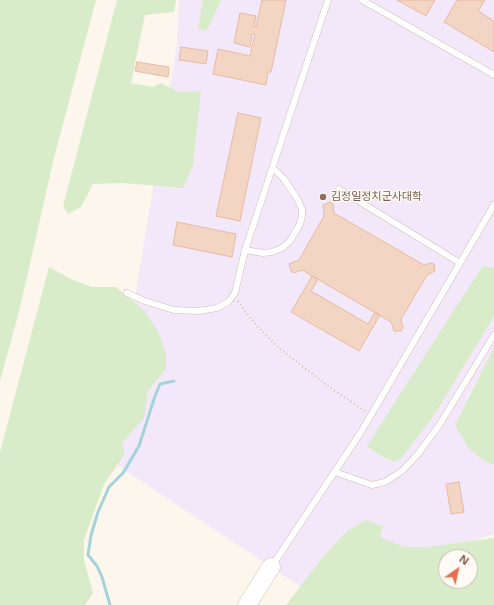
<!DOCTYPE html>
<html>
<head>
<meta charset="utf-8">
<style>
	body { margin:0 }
	#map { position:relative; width:494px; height:605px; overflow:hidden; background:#fdf6ec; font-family:"Noto Sans",sans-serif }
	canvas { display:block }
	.north { position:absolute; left:438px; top:549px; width:40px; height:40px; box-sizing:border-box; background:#fffaf3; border:1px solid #cabbb1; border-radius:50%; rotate:34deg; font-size:11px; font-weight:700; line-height:16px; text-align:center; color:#7a5c4d }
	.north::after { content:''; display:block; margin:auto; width:14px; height:18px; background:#e76f51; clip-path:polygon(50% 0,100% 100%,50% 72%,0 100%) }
</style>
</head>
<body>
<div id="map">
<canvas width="494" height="605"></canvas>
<div class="north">N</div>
</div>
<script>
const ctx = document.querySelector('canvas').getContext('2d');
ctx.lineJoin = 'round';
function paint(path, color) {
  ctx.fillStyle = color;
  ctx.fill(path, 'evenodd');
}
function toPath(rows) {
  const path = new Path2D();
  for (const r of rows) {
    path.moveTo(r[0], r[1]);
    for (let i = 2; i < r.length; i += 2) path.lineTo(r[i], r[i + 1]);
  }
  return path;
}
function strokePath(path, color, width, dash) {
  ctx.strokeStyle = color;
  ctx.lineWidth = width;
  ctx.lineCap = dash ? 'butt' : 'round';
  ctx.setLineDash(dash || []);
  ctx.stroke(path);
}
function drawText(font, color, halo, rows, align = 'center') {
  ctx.font = font + ' "Noto Sans","Noto Sans KR",sans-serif';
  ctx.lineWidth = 3;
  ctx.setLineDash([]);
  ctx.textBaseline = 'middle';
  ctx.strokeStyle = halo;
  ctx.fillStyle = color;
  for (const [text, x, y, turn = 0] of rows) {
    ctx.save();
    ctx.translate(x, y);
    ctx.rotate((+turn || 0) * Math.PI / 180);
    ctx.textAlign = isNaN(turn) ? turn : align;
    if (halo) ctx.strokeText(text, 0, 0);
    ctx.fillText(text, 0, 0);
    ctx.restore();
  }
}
const education = toPath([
	[179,0,494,0,494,350,467,398,494,430,494,534,313,595,108,459,177,44]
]);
const green = toPath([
	[0,0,96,0,54,158,19,312,0,381],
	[117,0,176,0,174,12,145,15,131,83,153,87,161,83,179,92,201,91,193,165,183,188,123,183,93,184,81,207,68,214,63,206],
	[203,0,221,0,207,30,198,29],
	[483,266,492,268,494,267,494,316,433,417,401,458,395,462,381,456,367,446,452,313],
	[49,267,71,279,92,287,116,287,145,311,159,333,166,355,166,369,148,391,144,418,122,443,125,454,104,484,84,540,84,560,93,593,85,605,0,605,0,452],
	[494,347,494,465,484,461,469,449,455,425],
	[366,520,383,526,380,537,404,547,426,547,494,538,494,605,286,605,322,558,347,531],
	[446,557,470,557,470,581,446,581]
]);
const stream = toPath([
	[110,605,102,577,97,566,88,555,91,535,98,512,109,487,123,473,139,446,155,396,160,384,174,381]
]);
const building = toPath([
	[262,0,286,0,271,72,268,72,266,85,213,74,218,49,250,56,255,34,252,34,250,47,234,43,240,13,256,16,254,27,256,27,262,0],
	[397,0,435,0,426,16,397,0],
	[457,0,485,0,478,11,494,21,494,52,444,22,457,0],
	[181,47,208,51,206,64,179,60,181,47],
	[137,62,169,67,168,77,135,71,137,62],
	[238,113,261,118,240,221,216,216,238,113],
	[330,202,333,204,334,213,424,265,431,263,434,264,435,271,427,275,401,319,403,328,401,331,394,331,391,322,302,270,294,273,291,271,289,264,299,260,324,216,323,205,330,202],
	[177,222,236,234,232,257,173,245,177,222],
	[312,276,318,279,311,291,368,324,375,312,380,315,359,351,291,312,312,276],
	[459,482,464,512,451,514,446,484,459,482]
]);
const path = toPath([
	[238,301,244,310,257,326,280,349,332,389,365,411]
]);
const lane = toPath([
	[362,0,494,75],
	[339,189,460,263],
	[245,250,263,253,272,252,282,248,290,241,300,224,302,216,302,210,298,200,284,179,273,168],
	[127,293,145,301,174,310,198,311,217,308,228,302,235,293,245,250,328,0],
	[335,472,372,485,385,482,402,471,418,454,440,424,494,335],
	[272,566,361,432,494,205]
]);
const secondary = toPath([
	[247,605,271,567]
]);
const markers = [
	[323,197,4,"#8d6e63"]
];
const educationNames = [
	["김정일정치군사대학",331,197]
];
paint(education, '#f3e8fa');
paint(green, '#d8ecc9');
strokePath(stream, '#a5d3da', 3);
paint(building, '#f3d5c3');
strokePath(building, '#e6bba3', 1);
strokePath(lane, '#d1beb0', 7);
strokePath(secondary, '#d6c0b0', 19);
strokePath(path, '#d9b8a5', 2, [1, 3]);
strokePath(lane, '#fff', 6);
strokePath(secondary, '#fff', 18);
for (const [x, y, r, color] of markers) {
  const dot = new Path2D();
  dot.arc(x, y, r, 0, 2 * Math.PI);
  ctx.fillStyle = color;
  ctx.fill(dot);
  strokePath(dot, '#fffaf3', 1.5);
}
drawText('11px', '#785e54', '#fffaf3', educationNames, 'left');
</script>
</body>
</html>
